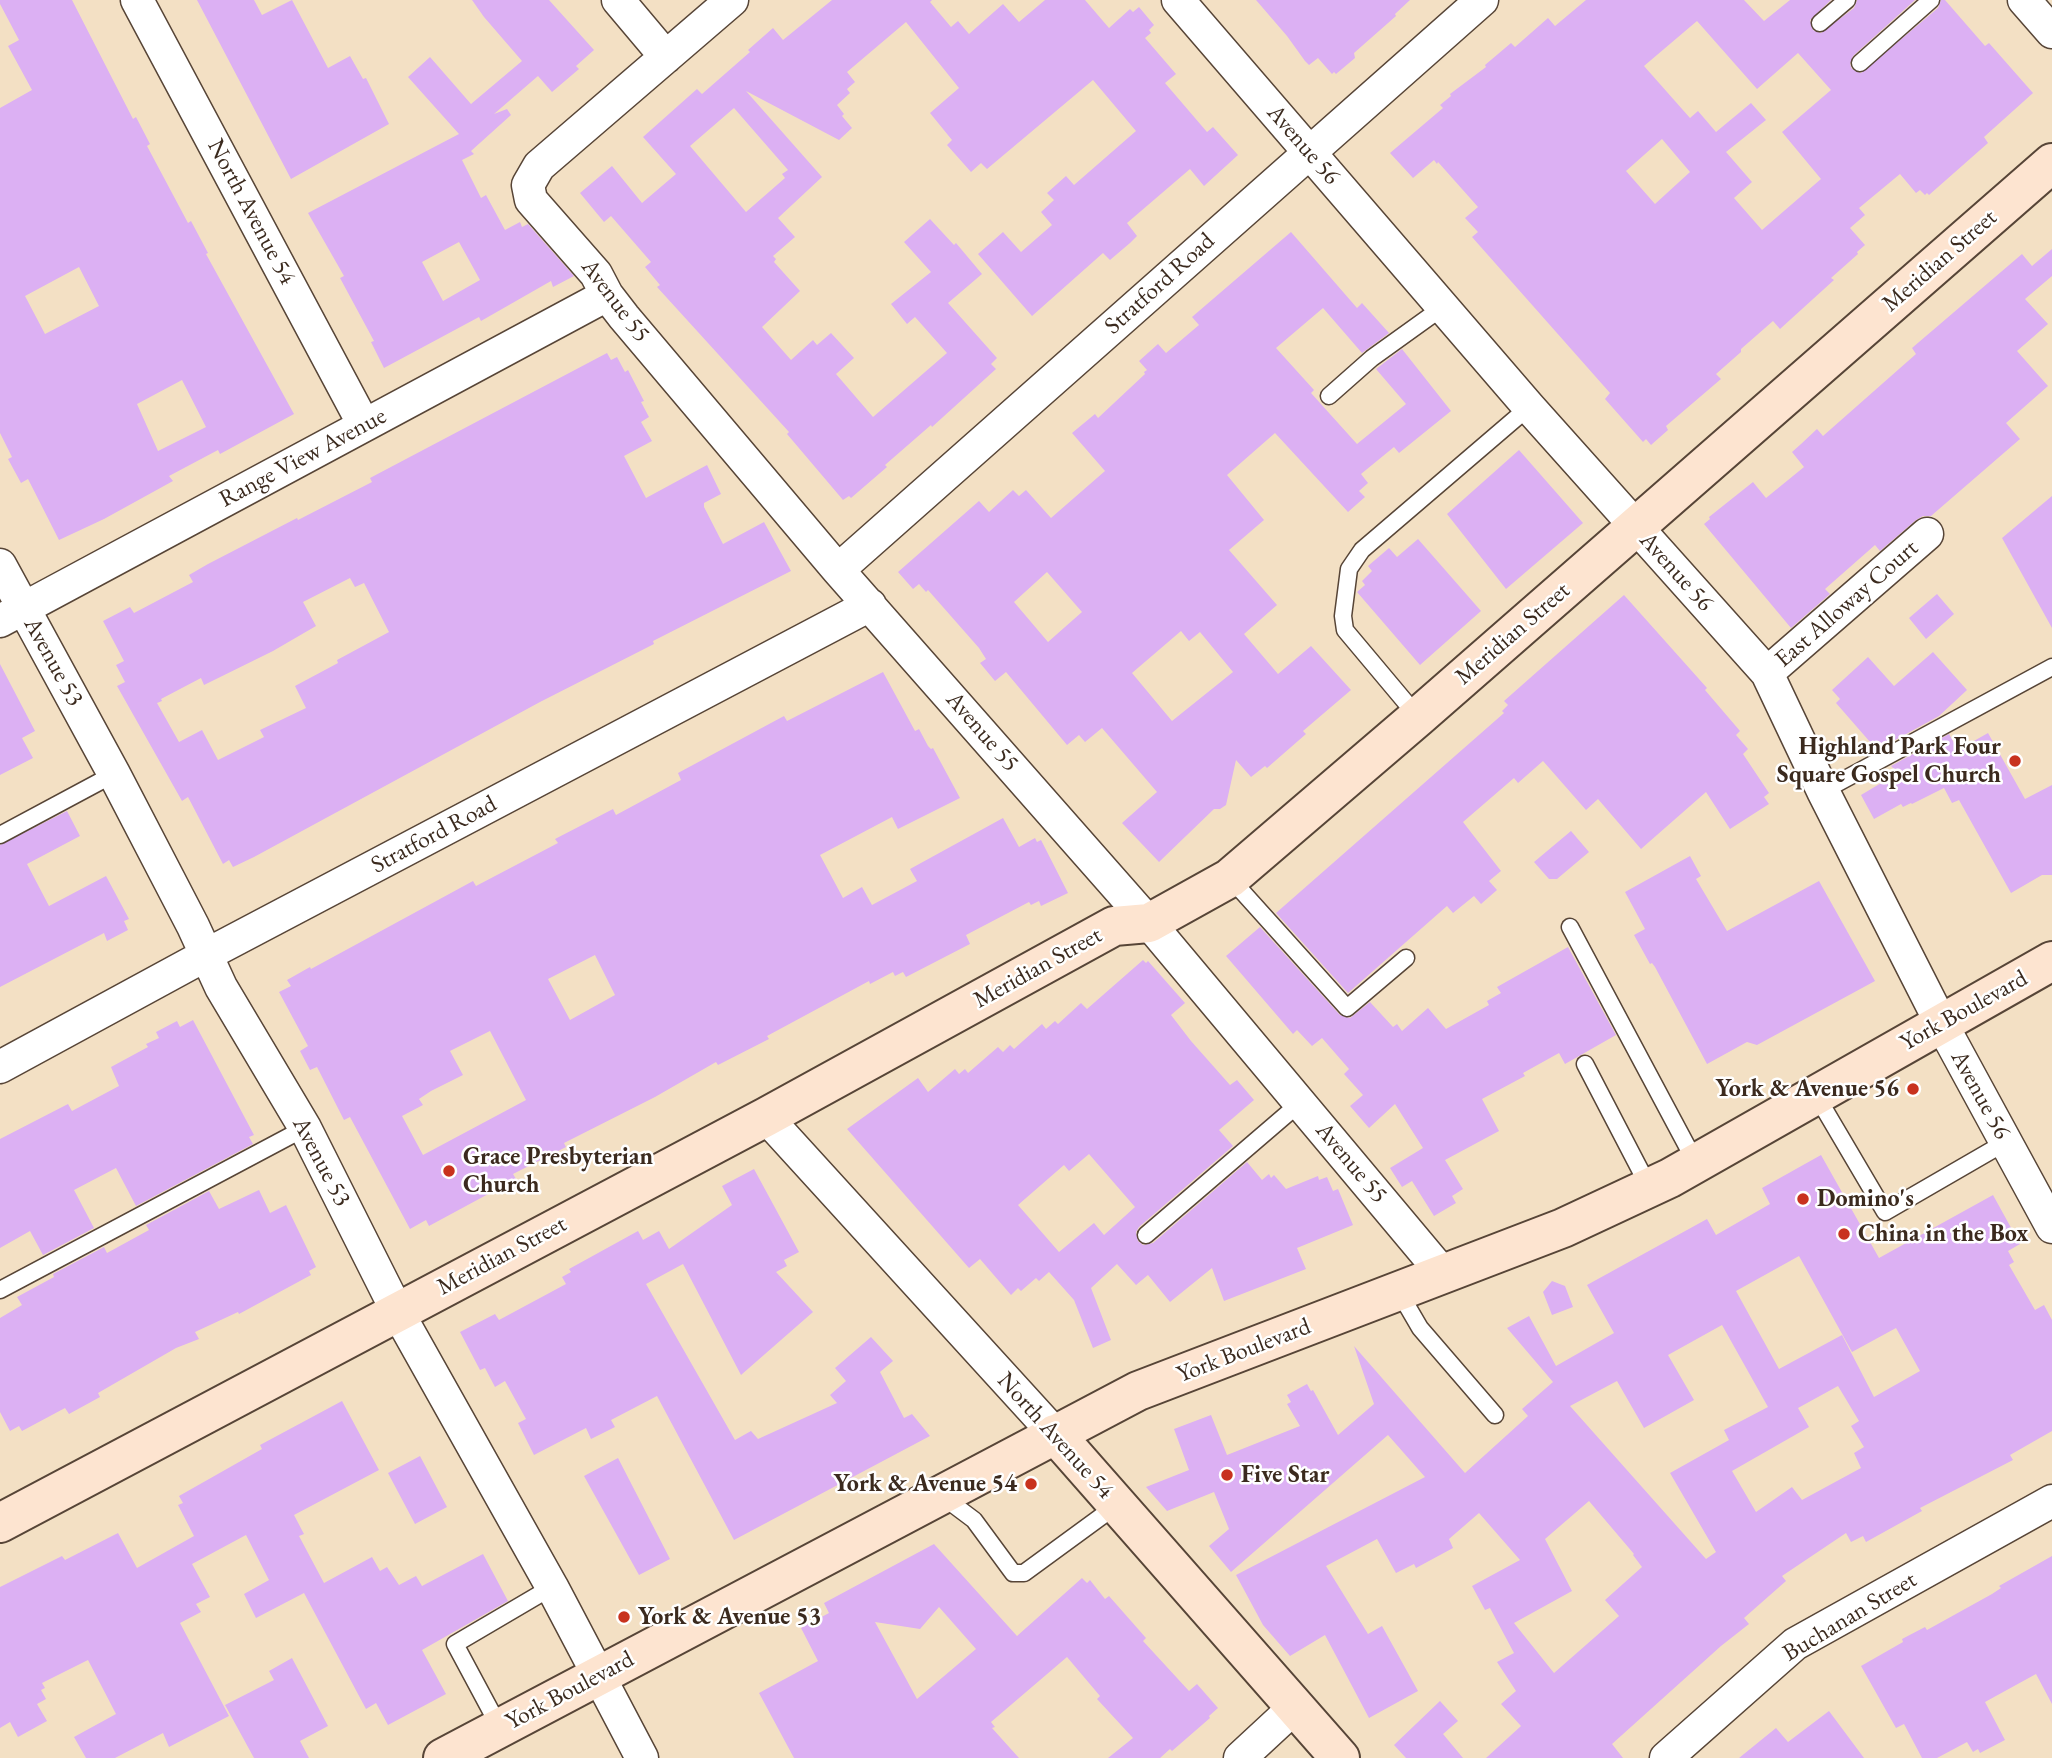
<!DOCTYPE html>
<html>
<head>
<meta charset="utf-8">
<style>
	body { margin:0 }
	canvas { display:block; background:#f3e0c4 }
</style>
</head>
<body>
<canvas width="2052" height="1758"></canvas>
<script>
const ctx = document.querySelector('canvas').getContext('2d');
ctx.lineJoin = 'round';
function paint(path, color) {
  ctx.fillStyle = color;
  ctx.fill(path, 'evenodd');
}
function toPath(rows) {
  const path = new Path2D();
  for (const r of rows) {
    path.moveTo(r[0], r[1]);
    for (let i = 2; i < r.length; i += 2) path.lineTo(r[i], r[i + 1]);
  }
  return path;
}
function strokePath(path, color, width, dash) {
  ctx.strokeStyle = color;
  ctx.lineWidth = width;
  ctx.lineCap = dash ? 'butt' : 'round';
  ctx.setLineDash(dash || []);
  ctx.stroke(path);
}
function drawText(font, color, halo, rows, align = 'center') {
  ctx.font = font + ' "EB Garamond",serif';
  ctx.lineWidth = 5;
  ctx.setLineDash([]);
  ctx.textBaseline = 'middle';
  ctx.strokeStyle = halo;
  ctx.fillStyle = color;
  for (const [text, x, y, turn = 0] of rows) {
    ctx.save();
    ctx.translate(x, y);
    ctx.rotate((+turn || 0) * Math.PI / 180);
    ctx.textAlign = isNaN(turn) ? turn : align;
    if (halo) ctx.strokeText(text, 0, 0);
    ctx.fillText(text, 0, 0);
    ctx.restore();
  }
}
const building = toPath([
	[0,0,72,0,133,119,136,117,150,144,147,146,188,223,191,221,208,253,206,254,294,414,220,454,218,450,169,476,173,481,104,519,59,540,28,479,21,483,8,459,12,457,0,433,0,108,32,90,8,46,19,40,0,4],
	[79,267,99,306,45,334,25,296],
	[182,380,206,427,158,451,137,404],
	[197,0,254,0,262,15,292,0,328,68,350,56,363,79,366,78,389,124,291,179],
	[472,0,549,0,594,50,576,66,579,69,552,92,538,76,494,114,507,109,511,115,471,151,474,154,462,160,481,198,486,195,505,230,520,222,522,227,528,224,574,276,553,287,551,281,481,321,479,317,384,368,371,342,374,341,340,278,344,276,308,213,459,134,408,77,430,57,471,104,522,61,484,17],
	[459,242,480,280,443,301,422,262],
	[832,0,932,0,930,2,951,27,958,21,969,34,1003,4,1019,22,1045,0,1085,0,1109,28,1130,9,1133,12,1139,7,1154,25,1149,30,1151,33,1145,38,1176,74,1165,83,1207,132,1213,127,1238,155,1204,186,1190,169,1127,223,1137,236,1130,243,1110,260,1103,253,1032,316,978,254,1003,232,1021,252,1052,225,1041,212,1054,200,1047,193,1066,176,1074,185,1136,131,1093,80,987,169,981,163,971,172,947,145,952,140,930,113,959,88,906,22,847,72,855,82,847,89,850,93,837,105,844,114,842,116,852,128,839,140,746,91,822,177,778,218,795,237,773,256,776,259,774,262,800,291,762,327,791,360,813,340,817,345,831,333,854,358,836,374,873,417,947,353,915,317,907,324,891,304,931,272,904,242,930,219,954,245,956,243,982,274,948,303,997,358,991,364,996,369,932,427,931,425,885,465,887,467,851,498,849,496,843,500,787,434,789,432,657,287,660,285,645,267,651,262,611,216,604,222,580,193,612,166,642,203,676,174,643,137,697,89,702,94,750,52,748,50,773,28,783,40],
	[734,108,788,170,782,174,785,178,746,212,690,146],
	[1256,0,1410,0,1395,14,1396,16,1354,53,1355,58,1336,74,1334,72,1332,74,1318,58,1309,65,1305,61,1287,36],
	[1586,0,1744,0,1764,21,1790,0,1831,0,1810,20,1813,30,1821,33,1854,8,1857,0,1915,0,1853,56,1850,64,1852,69,1861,73,1938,8,1941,0,1945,0,1985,46,1989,43,2033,93,1984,137,1988,143,1929,195,1927,193,1925,195,1920,190,1916,193,1900,174,1859,208,1865,215,1850,228,1865,245,1857,252,1858,254,1831,278,1834,280,1780,329,1773,321,1741,349,1741,352,1716,374,1721,379,1666,426,1668,430,1651,445,1646,439,1643,442,1605,399,1610,393,1472,237,1478,232,1465,218,1478,207,1438,162,1437,164,1434,160,1413,178,1390,153,1443,108,1440,105,1451,96,1450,94,1486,67,1485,65,1511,43,1515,47,1548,18,1555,26],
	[1697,21,1757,89,1798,53,1831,90,1782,132,1821,179,1762,230,1734,198,1752,182,1726,152,1766,120,1751,103,1716,132,1698,111,1690,118,1644,66],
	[1662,139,1690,172,1655,204,1626,171],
	[1291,232,1357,308,1362,303,1389,333,1362,353,1323,308,1276,348,1314,390,1311,393,1357,444,1406,404,1376,369,1402,349,1451,411,1399,453,1394,447,1361,474,1368,483,1359,491,1365,497,1348,512,1275,433,1227,475,1264,520,1229,550,1277,605,1244,634,1278,674,1311,646,1351,690,1303,731,1306,734,1267,768,1265,766,1251,777,1236,760,1226,805,1220,809,1214,809,1159,862,1122,823,1157,792,1102,728,1085,742,1079,735,1067,745,1006,672,995,681,980,663,986,659,979,648,928,590,926,592,919,584,913,589,898,572,979,501,989,512,1013,490,1019,496,1026,490,1051,518,1105,471,1072,433,1095,414,1098,418,1145,374,1144,372,1147,370,1139,361,1158,344,1166,353,1199,325,1192,317],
	[1047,572,1082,612,1048,642,1014,602],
	[1181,631,1189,641,1200,632,1233,672,1172,721,1132,673],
	[2052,249,2052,276,2025,299,2048,324,2017,351,2048,386,2006,423,2020,439,1931,516,1923,516,1916,520,1880,551,1875,545,1825,589,1830,594,1791,628,1704,524,1710,519,1709,517,1753,482,1766,498,1804,467,1792,452,1801,444,1817,429,1823,436,1916,354,1912,348,2022,254,2032,266],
	[607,353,611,360,617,357,625,372,628,370,644,401,641,402,649,417,641,422,652,441,624,456,646,498,707,465,721,494,704,503,704,507,723,544,764,522,791,571,653,641,654,644,540,702,254,857,233,867,229,860,223,864,188,797,182,801,117,686,125,682,116,665,124,661,103,621,130,607,134,613,193,582,189,575,208,564,297,518,298,520,372,482,370,478],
	[350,578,355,587,364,583,389,632,337,660,338,663,295,686,306,708,260,730,264,737,218,760,202,730,179,742,157,703,162,701,161,699,201,678,204,685,273,651,316,626,303,602],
	[1519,450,1583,523,1506,589,1447,514],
	[2052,496,2052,628,2002,538],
	[1418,539,1481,611,1420,665,1357,592,1365,585,1362,581,1372,571,1368,566,1389,548,1397,557],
	[1937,594,1954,614,1926,639,1909,618],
	[1624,595,1707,688,1705,690,1740,731,1736,735,1748,749,1743,754,1769,793,1764,797,1769,804,1730,829,1706,792,1641,849,1598,799,1586,810,1543,761,1518,783,1514,778,1463,822,1501,871,1489,881,1497,890,1481,904,1474,896,1453,913,1447,906,1348,993,1276,913,1504,713,1502,711,1508,705,1504,701],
	[1933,652,1967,690,1939,716,1877,750,1836,703,1840,699,1832,690,1868,657,1894,686],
	[0,664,35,731,22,738,33,758,0,775],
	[883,672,915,731,919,729,928,746,931,749,933,748,960,798,898,829,892,817,820,855,843,898,862,887,872,905,917,881,910,869,1003,818,1019,847,1035,838,1037,842,1041,840,1068,893,1041,906,1039,901,1031,905,1029,902,966,935,970,944,906,977,903,972,895,976,893,972,870,984,869,981,767,1036,769,1039,718,1065,716,1062,655,1097,564,1143,566,1147,513,1174,516,1179,429,1226,426,1220,410,1229,350,1117,344,1120,317,1067,310,1070,300,1051,308,1046,279,992,291,986,287,980,310,967,311,969,473,881,476,886,558,843,555,839,613,809,616,815,681,780,678,773,784,716,787,721],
	[595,955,615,995,570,1020,548,979],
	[490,1031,526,1100,423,1155,402,1116,423,1105,419,1099,431,1091,463,1075,450,1051],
	[1988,733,2025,799,2052,785,2052,875,2042,875,2011,893,1959,800,1952,803,1944,788,1912,804,1911,803,1903,807,1901,804,1874,819,1861,795,1898,773,1891,766,1949,734,1958,750],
	[67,811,80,836,27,864,49,906,106,876,129,919,124,921,128,930,107,941,104,933,0,987,0,845],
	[1571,831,1589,852,1557,879,1549,879,1534,862],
	[1690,856,1701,876,1696,879,1727,931,1819,881,1875,981,1757,1045,1747,1042,1707,1064,1655,967,1652,963,1650,964,1634,935,1645,929,1625,892],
	[1260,927,1340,1015,1350,1018,1370,1002,1393,1027,1397,1024,1402,1031,1428,1008,1446,1029,1489,1005,1487,1001,1501,993,1497,987,1568,947,1616,1035,1565,1064,1559,1053,1523,1073,1525,1076,1482,1099,1499,1131,1445,1160,1463,1189,1452,1196,1456,1203,1434,1216,1412,1181,1402,1187,1390,1168,1423,1148,1395,1104,1369,1128,1350,1106,1363,1095,1344,1074,1349,1069,1322,1038,1312,1046,1297,1030,1293,1034,1226,956],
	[1143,960,1146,963,1148,961,1185,1003,1171,1015,1191,1041,1230,1085,1237,1080,1254,1100,1219,1130,1233,1146,1139,1227,1136,1232,1138,1241,1143,1245,1153,1243,1247,1162,1262,1180,1269,1174,1271,1178,1274,1175,1286,1189,1318,1176,1319,1180,1327,1177,1333,1191,1338,1189,1353,1225,1297,1248,1306,1269,1224,1301,1212,1268,1170,1302,1148,1275,1136,1285,1117,1264,1091,1288,1111,1340,1093,1348,1074,1300,1049,1272,1039,1281,1036,1278,1021,1291,1018,1288,1011,1295,980,1259,969,1268,847,1129,918,1078,928,1092,955,1069,959,1074,965,1069,968,1073,998,1047,1003,1052,1010,1045,1014,1049,1042,1024,1046,1029,1055,1021,1058,1024,1081,1003,1087,1009],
	[1089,1154,1135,1207,1104,1235,1094,1223,1059,1252,1018,1205,1064,1165,1069,1171],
	[193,1020,254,1135,249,1137,253,1144,136,1206,116,1168,74,1190,94,1228,43,1255,30,1231,0,1248,0,1139,68,1104,72,1111,119,1086,111,1067,148,1047,146,1044,159,1038,156,1032,177,1021,180,1027],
	[1821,1155,1879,1258,1993,1195,2020,1244,2008,1251,2014,1262,2009,1265,2035,1310,2044,1305,2052,1320,2052,1431,2010,1455,2013,1460,1920,1508,1922,1511,1866,1542,1863,1536,1851,1542,1846,1533,1782,1576,1786,1581,1744,1618,1749,1624,1721,1646,1612,1744,1623,1758,1486,1758,1521,1726,1501,1704,1516,1691,1497,1662,1514,1653,1490,1608,1485,1610,1472,1586,1520,1560,1479,1513,1449,1539,1453,1548,1416,1568,1414,1564,1396,1573,1377,1539,1326,1566,1368,1634,1382,1626,1418,1691,1369,1718,1325,1635,1290,1656,1263,1625,1236,1575,1425,1477,1388,1435,1231,1572,1209,1546,1229,1529,1214,1492,1167,1511,1146,1487,1189,1470,1174,1429,1211,1415,1227,1455,1300,1426,1287,1404,1291,1402,1287,1395,1307,1384,1311,1391,1313,1390,1338,1435,1374,1404,1354,1346,1465,1473,1528,1416,1522,1409,1553,1382,1507,1328,1529,1316,1556,1366,1614,1333,1587,1285,1707,1219,1716,1235,1770,1204,1762,1188],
	[1799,1256,1852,1352,1896,1328,1920,1371,1874,1397,1842,1335,1779,1369,1736,1291],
	[1722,1325,1768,1407,1724,1430,1729,1440,1670,1473,1716,1552,1706,1559,1570,1406,1617,1381,1644,1428,1694,1400,1668,1355],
	[1838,1386,1859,1421,1851,1426,1864,1447,1854,1453,1861,1468,1802,1500,1792,1487,1756,1512,1732,1471,1809,1427,1798,1408],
	[1589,1501,1634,1554,1633,1555,1642,1567,1605,1600,1619,1616,1554,1673,1514,1623,1572,1591,1545,1539],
	[754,1169,799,1252,784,1260,787,1266,776,1272,813,1312,741,1375,683,1264,646,1284,735,1440,751,1431,758,1439,837,1403,830,1395,846,1381,835,1368,871,1337,893,1361,880,1372,904,1418,912,1414,930,1436,734,1540,657,1396,611,1420,615,1427,591,1439,586,1428,534,1455,518,1423,526,1419,505,1381,495,1387,485,1368,480,1370,460,1332,495,1314,499,1320,566,1284,562,1277,571,1272,569,1269,638,1231,643,1240,659,1231,669,1249,732,1205,722,1186],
	[259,1190,270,1213,286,1205,316,1267,309,1271,311,1275,239,1314,238,1312,195,1332,199,1339,176,1348,98,1393,100,1397,69,1414,65,1408,22,1431,19,1426,10,1431,0,1412,0,1318,22,1305,17,1297,54,1277,53,1274,104,1247,107,1253,149,1230,146,1225,209,1191,219,1209],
	[1552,1281,1565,1286,1573,1307,1552,1315,1543,1292],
	[342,1401,379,1470,294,1515,304,1534,299,1536,324,1583,372,1557,380,1571,387,1567,399,1585,416,1576,422,1586,483,1554,508,1601,422,1650,446,1694,388,1725,376,1703,366,1709,304,1593,256,1618,244,1594,269,1580,246,1535,192,1564,210,1597,196,1604,201,1612,180,1623,229,1716,169,1747,163,1733,115,1758,86,1758,74,1737,116,1714,88,1660,42,1683,45,1688,41,1690,46,1699,37,1704,47,1721,18,1737,10,1722,0,1728,0,1587,62,1556,65,1560,118,1533,137,1568,194,1536,178,1505,183,1503,179,1496,262,1449,260,1445],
	[420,1456,447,1507,415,1524,388,1473],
	[618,1458,670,1559,639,1575,584,1476],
	[934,1544,1017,1636,1082,1578,1087,1583,1090,1580,1105,1599,1109,1596,1146,1638,1143,1641,1189,1691,1197,1684,1218,1708,1209,1716,1210,1718,1172,1751,1170,1749,1160,1758,1108,1758,1133,1738,1097,1699,1100,1696,1067,1657,991,1722,995,1727,992,1728,1019,1758,794,1758,759,1693,818,1661,801,1628,829,1613,824,1603],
	[939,1607,976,1649,917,1699,875,1622,920,1629],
	[2052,1556,2052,1704,2036,1674,1985,1702,2005,1740,1980,1753,1978,1749,1973,1752,1967,1742,1937,1758,1922,1758,1904,1724,1896,1728,1861,1666,1903,1642,1902,1639,1925,1627,1927,1630,1992,1594,2001,1588,1999,1586],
	[292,1658,328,1726,300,1741,309,1758,254,1758,225,1705,274,1680,269,1671],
	[1440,1701,1458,1721,1443,1734,1463,1758,1406,1758,1394,1745],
	[1829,1711,1864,1758,1739,1758,1776,1728,1788,1742]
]);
const lane = toPath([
	[1820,23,1847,0],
	[1860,63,1931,0],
	[1329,396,1372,358,1443,307],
	[1418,717,1345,630,1343,616,1349,569,1362,550,1529,407],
	[1823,791,2052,667],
	[0,835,114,774],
	[1230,878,1347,1008,1406,958],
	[1570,927,1696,1163],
	[1585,1064,1649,1187],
	[1816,1095,1885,1212,2006,1142],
	[1146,1235,1301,1102],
	[0,1290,305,1128],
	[1399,1292,1420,1328,1495,1415],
	[942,1496,974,1520,1013,1573,1024,1573,1117,1505],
	[500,1728,455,1644,552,1587]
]);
const street = toPath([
	[137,0,364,425],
	[618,0,666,57],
	[732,0,539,166,528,185,531,200,596,274,607,295,624,317,838,570,1149,923,1444,1275],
	[1178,0,1529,407,1767,673,1823,791,1941,1023,2052,1227],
	[2024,0,2052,32],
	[0,565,114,774,193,926,221,987,305,1128,397,1311,552,1587,642,1758],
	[838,570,1482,0],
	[0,621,607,295],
	[1767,673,1927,534],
	[0,1067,206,955,870,605],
	[766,1117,1055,1434],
	[1240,1758,1295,1707],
	[1666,1758,1795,1644,2052,1501]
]);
const secondary = toPath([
	[1055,1434,1340,1758],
	[0,1523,766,1117,1114,926,1149,923,1230,878,1418,717,2052,163],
	[443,1758,1138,1391,1563,1228,1670,1178,2052,961]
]);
const markers = [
	[2015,761,7,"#c8321e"],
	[1913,1089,7,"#c8321e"],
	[449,1171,7,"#c8321e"],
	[1803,1199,7,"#c8321e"],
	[1844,1234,7,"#c8321e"],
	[1227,1475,7,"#c8321e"],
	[1031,1484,7,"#c8321e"],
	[624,1617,7,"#c8321e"]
];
const streetNames = [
	["Avenue 56",1303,145,49],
	["North Avenue 54",251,212,62],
	["Meridian Street",1940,261,-41],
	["Stratford Road",1160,284,-42],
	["Avenue 55",615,301,53],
	["Range View Avenue",303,458,-28],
	["Avenue 56",1676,572,48],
	["East Alloway Court",1847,604,-41],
	["Meridian Street",1513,634,-41],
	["Avenue 53",53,662,61],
	["Avenue 55",982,732,49],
	["Stratford Road",434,835,-28],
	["Meridian Street",1038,968,-29],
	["York Boulevard",1964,1011,-29],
	["Avenue 56",1980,1095,61],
	["Avenue 53",321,1162,62],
	["Avenue 55",1351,1163,50],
	["Meridian Street",502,1256,-28],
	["York Boulevard",1244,1351,-21],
	["North Avenue 54",1055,1436,48],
	["Buchanan Street",1850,1617,-31],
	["York Boulevard",570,1691,-28]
];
const poiNames = [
	["Highland Park Four",2001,747,"right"],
	["Square Gospel Church",2001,775,"right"],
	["York & Avenue 56",1899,1089,"right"],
	["Grace Presbyterian",463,1157],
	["Church",463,1185],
	["Domino's",1817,1199],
	["China in the Box",1858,1234],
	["Five Star",1241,1475],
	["York & Avenue 54",1017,1484,"right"],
	["York & Avenue 53",638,1617]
];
paint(building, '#dcb0f3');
strokePath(lane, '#574537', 19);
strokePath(street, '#574537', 35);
strokePath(secondary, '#574537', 42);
strokePath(lane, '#fff', 16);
strokePath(street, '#fff', 32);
strokePath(secondary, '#fde4d0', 38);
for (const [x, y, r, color] of markers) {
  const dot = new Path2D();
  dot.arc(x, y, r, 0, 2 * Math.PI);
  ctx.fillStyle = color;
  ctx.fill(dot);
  strokePath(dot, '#fff', 2.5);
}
drawText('24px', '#3b2a1e', '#fff', streetNames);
drawText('bold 24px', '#3b2a1e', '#fff', poiNames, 'left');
</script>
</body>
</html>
